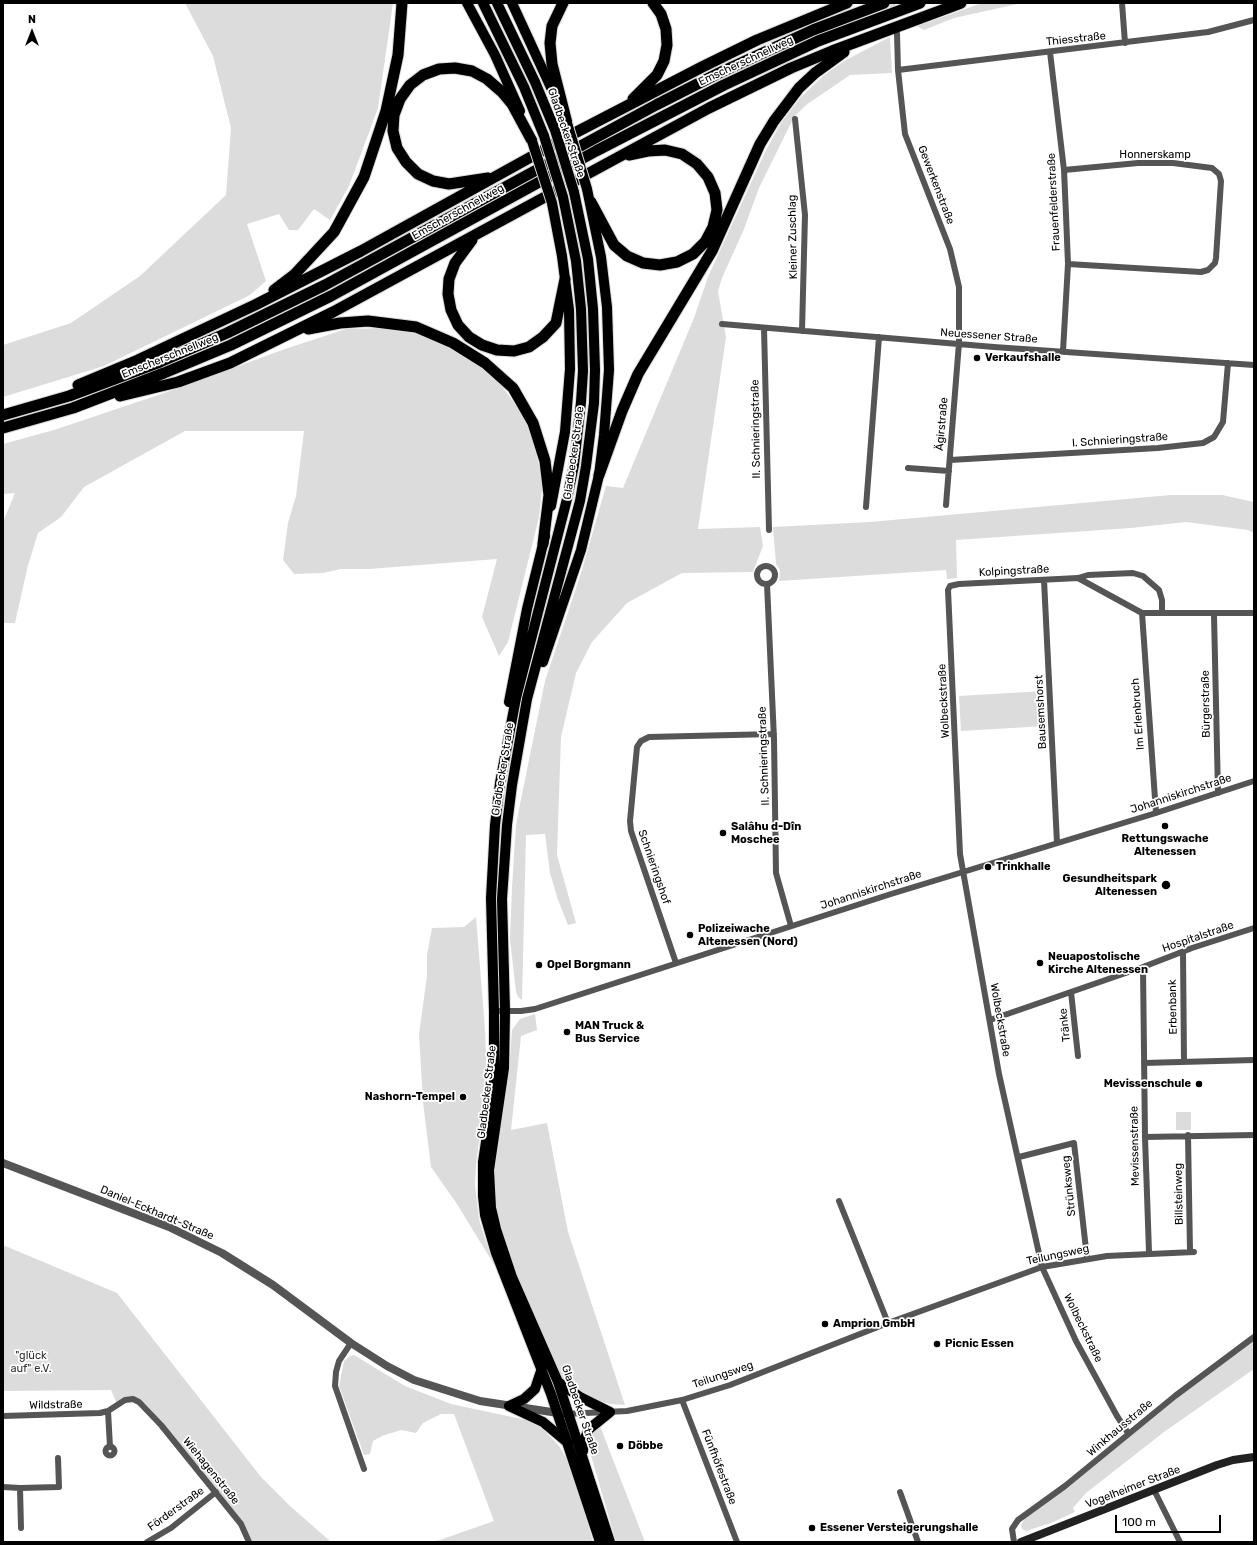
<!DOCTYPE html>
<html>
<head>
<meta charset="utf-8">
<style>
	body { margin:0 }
	#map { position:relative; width:1257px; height:1545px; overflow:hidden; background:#fff; font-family:Rubik,sans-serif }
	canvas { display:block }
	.frame { position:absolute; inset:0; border:4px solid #000; pointer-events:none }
	.north { position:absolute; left:12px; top:12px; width:40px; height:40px; -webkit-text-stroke:3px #fff; paint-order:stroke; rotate:0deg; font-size:11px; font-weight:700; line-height:16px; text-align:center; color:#000 }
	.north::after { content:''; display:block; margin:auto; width:14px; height:18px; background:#000; clip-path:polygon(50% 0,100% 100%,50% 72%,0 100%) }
	.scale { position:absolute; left:1115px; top:1515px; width:106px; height:18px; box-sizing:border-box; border:2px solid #000; border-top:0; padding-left:5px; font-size:12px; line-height:14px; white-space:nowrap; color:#000; -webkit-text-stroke:3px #fff; paint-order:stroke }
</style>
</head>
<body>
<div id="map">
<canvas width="1257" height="1545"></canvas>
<div class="frame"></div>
<div class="north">N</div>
<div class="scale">100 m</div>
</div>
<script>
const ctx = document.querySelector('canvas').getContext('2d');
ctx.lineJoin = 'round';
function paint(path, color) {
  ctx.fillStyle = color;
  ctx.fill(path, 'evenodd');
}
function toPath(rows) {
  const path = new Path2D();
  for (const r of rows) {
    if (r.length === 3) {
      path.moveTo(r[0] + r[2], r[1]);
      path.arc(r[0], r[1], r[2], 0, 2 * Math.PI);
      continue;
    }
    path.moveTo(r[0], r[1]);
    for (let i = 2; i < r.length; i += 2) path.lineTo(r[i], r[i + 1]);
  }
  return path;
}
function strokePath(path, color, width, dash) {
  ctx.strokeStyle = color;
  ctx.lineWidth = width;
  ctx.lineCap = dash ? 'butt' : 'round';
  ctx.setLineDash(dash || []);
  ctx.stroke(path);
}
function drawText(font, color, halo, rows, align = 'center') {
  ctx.font = font + ' Rubik,sans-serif';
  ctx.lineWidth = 3.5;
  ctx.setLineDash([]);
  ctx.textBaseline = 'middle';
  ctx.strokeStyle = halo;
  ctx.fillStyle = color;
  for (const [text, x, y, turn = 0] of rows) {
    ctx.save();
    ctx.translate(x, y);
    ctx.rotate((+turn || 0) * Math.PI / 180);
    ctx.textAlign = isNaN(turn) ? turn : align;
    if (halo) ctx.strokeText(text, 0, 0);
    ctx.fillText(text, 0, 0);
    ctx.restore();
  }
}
const green = toPath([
	[185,3,393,3,378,108,349,186,330,220,314,209,298,230,289,230,279,214,247,224,266,281,250,295,104,366,3,397,3,345,71,323,140,276,226,195,231,128,213,56],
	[982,3,1022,3,954,18,924,30,917,26],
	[890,37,892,73,850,75,806,105,794,117,759,188,744,229,722,278,718,291,726,337,698,529,760,527,763,546,753,572,682,573,627,603,592,642,576,673,561,737,557,855,576,923,568,925,558,900,550,873,545,834,526,835,522,1000,518,997,516,992,510,939,512,888,516,824,545,681,582,570,606,486,623,488,694,318,708,277,766,150,781,123,801,97,823,76,844,61],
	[382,328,418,332,474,361,497,379,527,421,543,479,539,517,508,642,499,656,482,617,497,559,369,569,341,569,323,573,294,574,283,560,288,523,296,496,304,431,185,431,84,487,61,517,38,533,28,565,15,623,3,623,3,522,15,493,3,494,3,444,54,430,170,391,285,349,346,329],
	[1171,495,1222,495,1254,502,1254,533,1248,530,1186,522,1131,528,956,540,957,578,947,579,946,570,779,581,780,570,776,564,773,527,870,522],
	[1044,691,1046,726,961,731,959,696],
	[476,917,485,1030,487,1078,476,1164,475,1185,479,1219,486,1242,498,1271,457,1204,431,1167,423,1102,419,1034,427,976,427,955,432,928,464,927],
	[535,1014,537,1030,521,1036,511,1130,547,1123,568,1232,625,1405,610,1404,595,1400,566,1384,561,1377,517,1275,495,1211,493,1176,510,1059,512,1030,520,1019],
	[1176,1112,1191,1112,1191,1130,1176,1130],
	[3,1245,117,1293,261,1477,290,1506,331,1542,251,1542,140,1400,117,1404,111,1390,3,1391],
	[1254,1339,1254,1369,1164,1432,1086,1493,1073,1508,1075,1512,1051,1523,1026,1531,1022,1529,1021,1525,1026,1516,1117,1442],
	[354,1355,405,1386,451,1404,526,1420,542,1428,559,1446,571,1466,593,1542,434,1542,494,1521,454,1414,441,1414,423,1423,416,1433,401,1430,382,1436,373,1441,370,1454,364,1455,339,1386,344,1361,350,1356],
	[600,1426,645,1542,616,1542,588,1445,593,1432]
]);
const minorTunnel = toPath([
	[892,3,896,30]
]);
const minor = toPath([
	[1122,3,1125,43],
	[897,33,898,70,905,134,950,249,959,287,959,343,946,505],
	[1050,52,1064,170,1066,215,1068,264,1063,351],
	[898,70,1208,32,1254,20],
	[795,119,805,215,802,331],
	[1064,170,1138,163,1173,163,1212,168,1219,174,1221,181,1216,258,1215,263,1208,270,1201,272,1068,264],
	[722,324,994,347,1254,365],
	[764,328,769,530],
	[950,460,1158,448,1203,443,1214,437,1223,422,1228,363],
	[908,468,949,471],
	[866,507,879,337],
	[766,575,9],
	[1078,578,1088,575,1133,573,1143,576,1159,590,1162,600,1162,613],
	[1044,580,1057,843],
	[767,584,774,739,776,873,791,926],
	[1142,613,1156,813],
	[1214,615,1218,793],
	[1183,952,1184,1062],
	[676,963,631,831,630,821,637,747,641,741,649,737,774,734],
	[1143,967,1145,1137,1149,1252],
	[1071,992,1078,1056],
	[494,1011,521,1011,535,1009,891,894,1156,813,1254,781],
	[990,1020,1143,967,1192,948,1254,928],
	[1144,1063,1254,1060],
	[1188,1135,1190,1251],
	[1145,1137,1254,1135],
	[1019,1157,1074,1143,1087,1258],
	[839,1201,888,1323],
	[351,1343,339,1361,336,1372,335,1386,364,1469],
	[682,1400,737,1542],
	[108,1411,110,1447],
	[565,1414,627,1411,682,1400,730,1385,888,1323,1042,1267,1107,1256,1194,1252],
	[3,1416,100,1413,108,1411,125,1400,133,1399,139,1402,161,1425,241,1524,249,1542],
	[1128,1433,1117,1416,1076,1341,1042,1267,999,1074,960,854,948,590,950,586,959,584,1078,578,1142,613,1254,613],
	[110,1451,4.5],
	[3,1487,20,1488,21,1528],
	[20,1488,59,1487,58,1458],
	[1154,1490,1180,1542],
	[900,1492,918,1542],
	[147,1542,171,1528,216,1492],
	[1014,1542,1012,1529,1018,1520,1065,1486,1175,1396,1254,1337]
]);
const tertiary = toPath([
	[3,1163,169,1227,222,1253,273,1285,351,1343,387,1366,414,1380,480,1401,558,1413]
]);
const secondary = toPath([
	[1021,1542,1217,1465,1233,1460,1254,1457]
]);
const primary = toPath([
	[494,1011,494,1088,483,1162,483,1196,485,1215,496,1253,551,1394,600,1542],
	[505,1011,504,1068,489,1170,491,1208,496,1229,512,1277,558,1382,610,1542],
	[558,1382,580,1397,610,1412,589,1429,584,1440,583,1451],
	[509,1406,543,1422,568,1443],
	[509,1406,524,1399,535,1389,542,1368]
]);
const trunk = toPath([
	[467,3,495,55,520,111],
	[483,3,524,87,544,136],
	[497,3,535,82,555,130],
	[512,3,559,105],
	[551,506,565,432,570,369,569,310,562,256,552,203],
	[543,662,581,550,599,475,604,435,609,370,607,307,601,257,587,189],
	[509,702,527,609,545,536],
	[494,1011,491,898,495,825,500,783,516,698,567,499,574,465,581,402,583,371,581,309,576,261,563,197],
	[505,1011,502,899,507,825,512,785,527,699,580,501,586,466,594,403,595,370,593,309,588,259,574,192]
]);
const motorway = toPath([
	[563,3,552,26,550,43,552,64,567,123],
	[633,99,657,75,664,61,667,45,666,29,661,14,653,3],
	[488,178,449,184,433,181,418,174,406,162,397,148,393,131,394,115,400,99,410,85,423,75,439,69,455,68,472,71,487,79,502,92,512,104,532,141],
	[591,202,614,245,627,256,643,263,660,265,677,262,693,254,705,242,713,227,717,210,715,193,708,177,697,164,682,154,665,150,648,151,629,155],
	[472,240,455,263,449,279,448,294,451,310,458,325,469,337,482,345,497,350,514,351,529,347,543,337,556,323,565,279],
	[274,290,295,274,334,232,364,177,386,111,398,55,402,3],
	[308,329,340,323,368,321,416,327,453,343,485,363,513,388,533,423,545,461,549,495,543,544],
	[78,385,138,360,255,305,361,251,567,137,702,67,757,40,847,3],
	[120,396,178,382,230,363,333,312,709,108,791,68,832,51,961,3],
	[3,415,69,396,160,362,227,333,325,285,656,105,719,73,813,30,884,3],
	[3,428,73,408,164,373,231,345,331,296,596,151,724,85,818,41,920,3],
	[599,475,622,411,638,374,712,251,760,144,774,121,799,88,815,73,844,52]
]);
const trunkBridge = toPath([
	[567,123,587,189],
	[555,130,574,192],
	[544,136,563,197],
	[532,141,552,203]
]);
const markers = [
	[977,358,4,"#000"],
	[1165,826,4,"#000"],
	[723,833,4,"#000"],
	[988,867,4,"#000"],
	[1166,885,5,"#000"],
	[690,935,4,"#000"],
	[1040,963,4,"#000"],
	[539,965,4,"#000"],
	[567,1032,4,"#000"],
	[1199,1084,4,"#000"],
	[463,1097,4,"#000"],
	[825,1324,4,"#000"],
	[937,1344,4,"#000"],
	[620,1446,4,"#000"],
	[812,1528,4,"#000"]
];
const streetNames = [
	["Thiesstraße",1076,39,-6],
	["Emscherschnellweg",746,61,-25],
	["Gladbecker Straße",566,133,71],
	["Honnerskamp",1155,155],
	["Gewerkenstraße",936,185,69],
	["Frauenfelderstraße",1054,202,-93],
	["Emscherschnellweg",458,212,-29],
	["Kleiner Zuschlag",793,237,-91],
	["Neuessener Straße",989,336,4],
	["Emscherschnellweg",170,356,-22],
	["Ägirstraße",942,424,-85],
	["II. Schnieringstraße",756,429,-91],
	["I. Schnieringstraße",1120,440,-4],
	["Gladbecker Straße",574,453,-82],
	["Kolpingstraße",1014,571,-3],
	["Wolbeckstraße",944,701,-93],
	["Bürgerstraße",1206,704,-91],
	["Bausemshorst",1041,712,-93],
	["Im Erlenbruch",1138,714,-94],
	["II. Schnieringstraße",764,756,-92],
	["Gladbecker Straße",503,769,-81],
	["Johanniskirchstraße",1181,794,-18],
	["Schnieringshof",654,867,71],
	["Johanniskirchstraße",871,890,-18],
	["Hospitalstraße",1198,937,-19],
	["Erbenbank",1173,1007,-91],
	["Wolbeckstraße",1000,1020,80],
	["Tränke",1065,1025,-96],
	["Gladbecker Straße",487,1092,-83],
	["Mevissenstraße",1135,1146,-91],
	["Strünksweg",1069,1186,-96],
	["Billsteinweg",1179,1194,-91],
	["Daniel-Eckhardt-Straße",157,1213,23],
	["Teilungsweg",1058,1255,-12],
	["Wolbeckstraße",1083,1328,64],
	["Teilungsweg",723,1375,-19],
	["Wildstraße",56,1405,-1],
	["Gladbecker Straße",580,1410,71],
	["Winkhausstraße",1120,1428,-40],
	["Fünfhöfestraße",719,1467,69],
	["Wiehagenstraße",211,1471,51],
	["Vogelheimer Straße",1133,1487,-21],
	["Förderstraße",176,1509,-36]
];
const poiNames = [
	["Verkaufshalle",985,358],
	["Salâhu d-Dîn",731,827],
	["Moschee",731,840],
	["Rettungswache",1165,839,"center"],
	["Altenessen",1165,852,"center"],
	["Trinkhalle",996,867],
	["Gesundheitspark",1157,879,"right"],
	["Altenessen",1157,892,"right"],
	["Polizeiwache",698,929],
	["Altenessen (Nord)",698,942],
	["Neuapostolische",1048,957],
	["Kirche Altenessen",1048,970],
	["Opel Borgmann",547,965],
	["MAN Truck &",575,1026],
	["Bus Service",575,1039],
	["Mevissenschule",1191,1084,"right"],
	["Nashorn-Tempel",455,1097,"right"],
	["Amprion GmbH",833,1324],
	["Picnic Essen",945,1344],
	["Döbbe",628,1446],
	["Essener Versteigerungshalle",820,1528]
];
const parkNames = [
	["\"glück",31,1356],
	["auf\" e.V.",31,1369]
];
paint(green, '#dcdcdc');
strokePath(minorTunnel, '#d9d9d9', 6, [6, 3]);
strokePath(primary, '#dbdbdb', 12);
strokePath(trunk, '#dbdbdb', 12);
strokePath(motorway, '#dbdbdb', 13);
strokePath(minor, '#555', 6);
strokePath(tertiary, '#555', 8);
strokePath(secondary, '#222', 8);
strokePath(primary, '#000', 10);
strokePath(trunk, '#000', 10);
strokePath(motorway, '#000', 11);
strokePath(trunkBridge, '#dbdbdb', 12, []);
strokePath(trunkBridge, '#000', 10);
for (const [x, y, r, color] of markers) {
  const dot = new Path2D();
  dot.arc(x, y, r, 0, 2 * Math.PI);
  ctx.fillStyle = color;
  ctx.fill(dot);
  strokePath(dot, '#fff', 1.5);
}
drawText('11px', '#000', '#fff', streetNames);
drawText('bold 11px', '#000', '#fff', poiNames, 'left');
drawText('11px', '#333', '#fff', parkNames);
</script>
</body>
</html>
